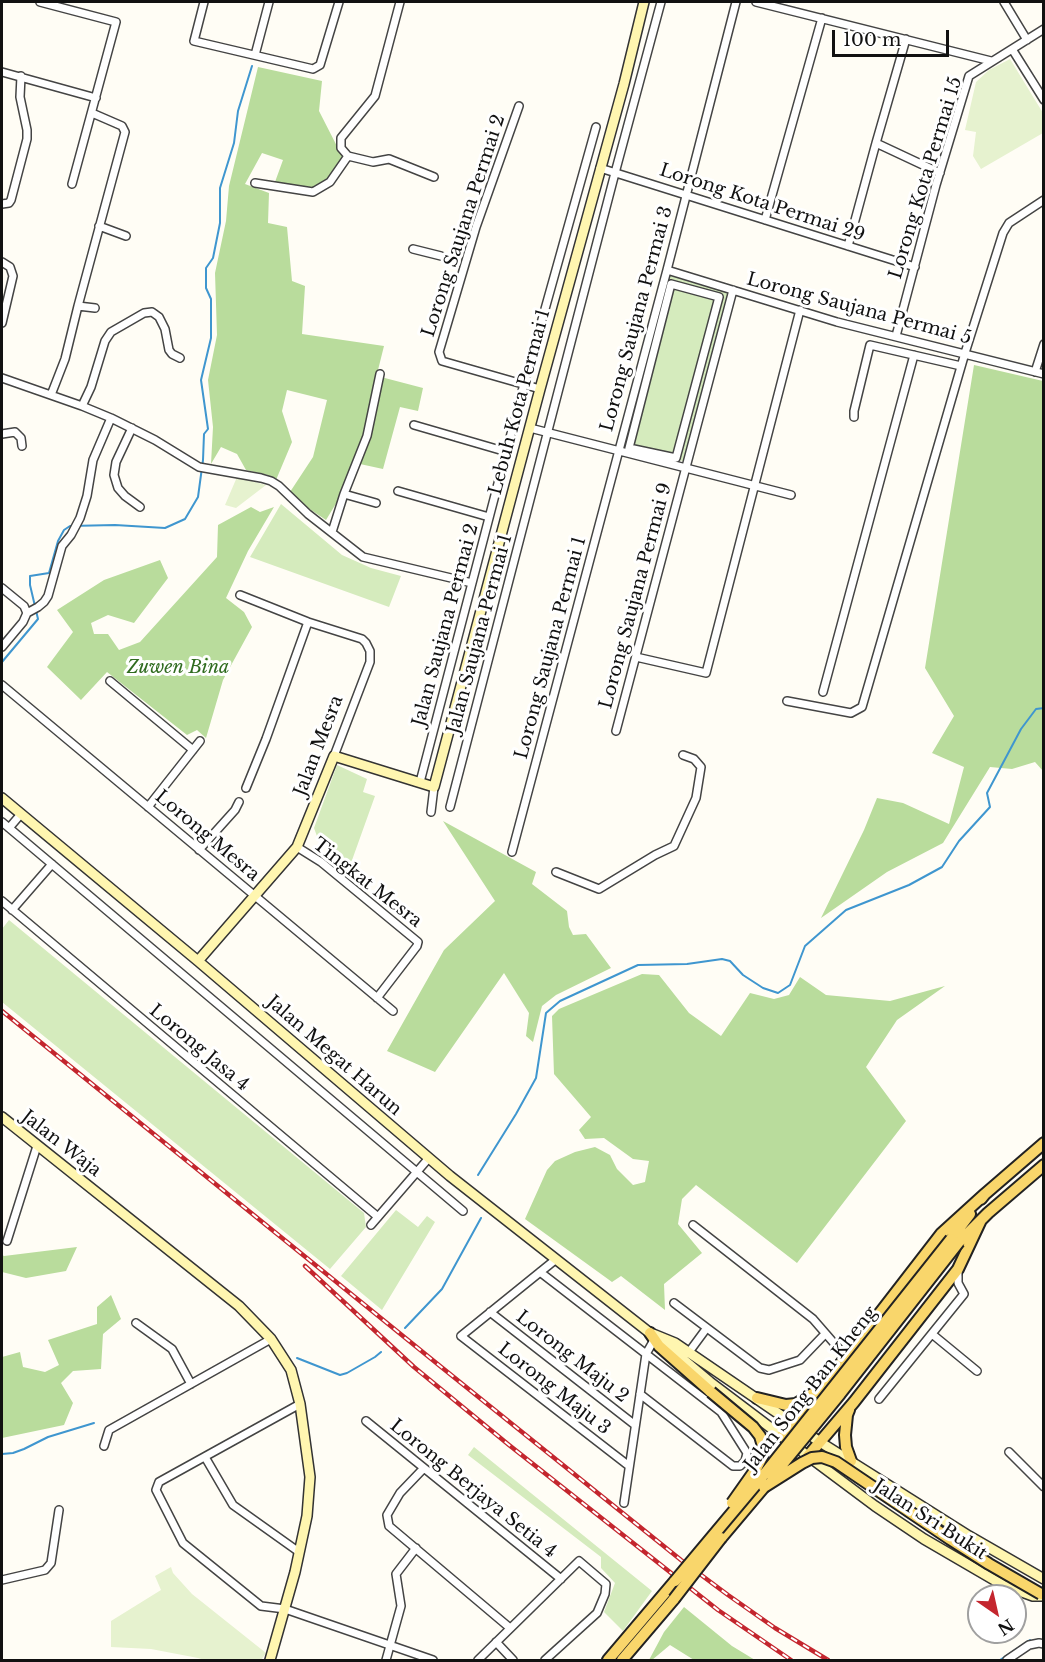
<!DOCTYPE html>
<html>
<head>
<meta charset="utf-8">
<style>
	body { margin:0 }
	#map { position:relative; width:1045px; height:1662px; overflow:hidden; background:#fffdf5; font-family:"Libre Baskerville",serif }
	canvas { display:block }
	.frame { position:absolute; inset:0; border:3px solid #111; pointer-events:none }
	.north { position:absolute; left:967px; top:1584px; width:60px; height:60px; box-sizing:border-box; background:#fff; border:2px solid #a0a0a0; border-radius:50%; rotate:146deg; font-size:16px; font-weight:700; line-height:24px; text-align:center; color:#111 }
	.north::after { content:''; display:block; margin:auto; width:21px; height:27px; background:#c4262e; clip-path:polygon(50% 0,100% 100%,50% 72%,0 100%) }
	.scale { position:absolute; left:832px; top:30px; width:117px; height:27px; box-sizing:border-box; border:3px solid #111; border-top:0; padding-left:8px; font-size:18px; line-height:21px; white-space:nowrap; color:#111; -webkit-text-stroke:4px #fff; paint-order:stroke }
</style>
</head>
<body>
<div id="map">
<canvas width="1045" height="1662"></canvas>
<div class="frame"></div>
<div class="north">N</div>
<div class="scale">100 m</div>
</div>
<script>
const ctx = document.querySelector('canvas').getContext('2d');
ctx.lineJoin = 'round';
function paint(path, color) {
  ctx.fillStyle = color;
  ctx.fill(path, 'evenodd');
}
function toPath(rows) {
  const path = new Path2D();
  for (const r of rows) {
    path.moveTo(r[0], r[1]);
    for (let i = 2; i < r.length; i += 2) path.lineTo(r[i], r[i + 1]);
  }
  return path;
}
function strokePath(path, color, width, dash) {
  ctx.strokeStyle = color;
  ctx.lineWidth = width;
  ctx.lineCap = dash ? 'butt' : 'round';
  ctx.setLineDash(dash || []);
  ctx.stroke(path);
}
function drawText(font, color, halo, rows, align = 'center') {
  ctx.font = font + ' "Libre Baskerville",serif';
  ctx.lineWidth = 6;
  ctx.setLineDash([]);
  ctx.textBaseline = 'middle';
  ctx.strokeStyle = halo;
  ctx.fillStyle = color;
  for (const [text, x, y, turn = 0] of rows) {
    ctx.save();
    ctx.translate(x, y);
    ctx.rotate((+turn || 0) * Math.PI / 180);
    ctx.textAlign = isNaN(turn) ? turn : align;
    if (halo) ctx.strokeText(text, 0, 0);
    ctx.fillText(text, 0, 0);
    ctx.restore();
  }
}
const green = toPath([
	[671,272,730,286,683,461,625,448],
	[281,504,342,555,371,568,401,576,389,607,250,557],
	[337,765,367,779,363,792,375,796,351,863,318,839,314,828],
	[9,920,364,1213,366,1227,330,1269,2,1002,2,929],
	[396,1210,418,1227,427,1216,435,1222,382,1310,341,1276],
	[474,1447,652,1591,623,1631,604,1612,615,1583,601,1568,601,1557,468,1455]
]);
const forest = toPath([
	[258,67,322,81,319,111,343,158,328,179,314,188,275,182,283,160,262,153,245,184,269,193,268,223,287,227,292,281,305,286,302,334,384,346,378,370,381,377,423,388,418,411,400,407,383,469,360,464,326,520,305,506,290,492,313,457,327,400,287,390,282,411,292,442,276,480,268,475,246,470,237,454,221,447,211,464,213,427,208,380,217,335,215,273,226,221,229,186],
	[974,365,1043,381,1043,771,1035,762,1012,769,990,767,943,843,887,872,821,918,864,830,877,798,903,803,949,824,964,767,932,753,954,716,925,668],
	[251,507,260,512,274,507,248,551,226,598,244,612,252,627,223,680,206,738,197,730,187,735,107,672,81,700,47,667,73,632,57,610,104,580,160,560,168,578,134,623,108,615,91,623,94,634,108,634,119,650,140,642,217,557,218,525],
	[443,821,536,872,532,884,567,911,569,927,573,935,586,934,611,968,556,995,542,1006,533,1042,526,1036,529,1013,504,973,435,1072,387,1051,444,950,495,901],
	[642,974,659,975,689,1013,721,1036,750,993,774,999,789,995,800,977,826,995,890,1001,945,986,897,1020,866,1067,906,1121,797,1263,696,1185,682,1199,678,1224,702,1253,664,1284,665,1310,621,1276,612,1282,525,1219,547,1170,555,1161,575,1152,595,1147,610,1155,617,1169,633,1185,645,1182,649,1161,633,1159,604,1138,585,1139,579,1130,591,1117,554,1074,552,1016,559,1009],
	[77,1247,66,1271,26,1278,2,1272,2,1255,4,1256],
	[111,1295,121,1319,103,1334,101,1369,73,1371,61,1383,73,1403,64,1425,2,1438,2,1357,20,1352,23,1367,45,1372,59,1365,48,1340,97,1324,97,1307],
	[684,1607,732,1646,755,1660,694,1660,670,1645,652,1660,649,1660,664,1632]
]);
const pitch = toPath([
	[1010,59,1043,113,1043,133,981,169,973,156,976,132,965,130,976,82,989,70],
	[237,477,266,485,236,508,225,505],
	[171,1567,173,1573,192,1594,266,1653,261,1660,205,1660,198,1658,151,1649,111,1647,111,1621,161,1590,155,1576]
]);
const stream = toPath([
	[2,662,38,619,30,585,30,576,49,573,58,541,64,530,70,526,115,525,165,528,185,519,198,497,203,460,204,434,208,429,201,380,211,338,211,299,206,288,206,268,213,258,220,223,220,188,234,143,238,111,252,66],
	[478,1175,516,1114,536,1078,546,1013,560,1001,638,965,687,964,722,959,730,961,743,975,763,988,778,993,790,985,805,946,846,910,909,885,942,867,959,841,990,807,987,793,1021,729,1036,709,1044,708],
	[405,1328,442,1289,481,1218],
	[297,1358,340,1375,347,1373,375,1357,381,1352],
	[2,1454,13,1453,24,1449,48,1437,94,1423],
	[1000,1660,1030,1640]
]);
const street = toPath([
	[40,2,116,22,72,184],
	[204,2,194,41,313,69,320,65,339,2],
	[400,2,375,96,341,138,341,148,348,156,373,162,389,159,434,177],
	[756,2,991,61],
	[1004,2,1027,40],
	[1012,49,1044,100],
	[255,55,269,2],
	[2,72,96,98],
	[519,106,476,227,439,352,442,361,540,389],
	[876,143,940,173],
	[600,168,915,267],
	[255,183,313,192,330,182,348,156],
	[2,204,9,203,11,200,27,139,27,130,20,97,21,76],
	[765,220,822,18],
	[99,226,126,236],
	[848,246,876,143,906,39],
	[413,249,441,256],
	[2,262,10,267,13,276,2,323],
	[667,270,837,322,1044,374],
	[671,284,719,297,676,458,629,448,671,284],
	[78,306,125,132,122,126,92,113],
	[896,336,936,185,969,76,1044,29],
	[1035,372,1044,344],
	[2,378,82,406,111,418,155,440,199,467,261,478,271,481,279,486,308,514,363,557,472,583],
	[51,395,65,359,78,306,95,308],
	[82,406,91,387,105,341,111,332,144,313,152,312,159,317,165,329,169,350,172,354,180,358],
	[854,417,854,411,870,345,961,366],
	[414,425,507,452],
	[132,428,116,462,114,475,118,488,125,496,140,507],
	[530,428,791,495],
	[2,434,15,432,21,438,22,446],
	[398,491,489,517],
	[344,494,367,436,380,374],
	[332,532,344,494,376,503],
	[2,588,24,606,27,613],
	[240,595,308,622,362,639,366,643,370,651,370,662,334,756],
	[2,647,23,622,27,613,38,607,44,602,48,596,62,546,71,535,80,518,87,496,93,460,111,418],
	[636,657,706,673,800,310],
	[110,681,193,750],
	[2,685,393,1011],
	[823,692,914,355],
	[787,701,851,713,862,707,965,353,1003,233,1009,223,1044,200],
	[616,731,733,290],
	[420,782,524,384,596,127],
	[246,788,266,739,308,622],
	[148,807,200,741],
	[450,807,615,173,661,2],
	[431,812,434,787],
	[2,822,463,1211],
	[9,828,21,814],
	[297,847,321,862,418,942,417,946,377,998],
	[199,850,235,810,239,802],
	[512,852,667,270,736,2],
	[556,872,599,889,655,855,674,846,696,798,701,767,694,759,683,755],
	[2,901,378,1217],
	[12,910,52,864],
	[371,1225,428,1159],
	[693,1225,813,1319,846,1357],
	[7,1241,37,1146],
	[555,1260,461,1336,629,1466],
	[540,1272,721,1412,747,1453,745,1461,740,1466,733,1466,640,1394],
	[674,1303,760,1368,769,1370,800,1360,825,1334],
	[490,1312,635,1425],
	[136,1323,172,1349,191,1384],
	[932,1334,977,1371],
	[689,1352,706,1329],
	[879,1399,964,1294,958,1283,958,1269],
	[300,1404,159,1482,156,1490,183,1543,261,1606,285,1609,433,1660],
	[366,1421,561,1579],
	[104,1446,109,1430,271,1339],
	[1009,1452,1044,1487],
	[205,1457,233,1505,299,1552],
	[423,1469,400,1493,387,1515,389,1526,510,1628],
	[624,1503,646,1354,654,1340],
	[2,1580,45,1570,51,1563,59,1510],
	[496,1642,513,1660],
	[386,1660,401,1606,396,1574,416,1548],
	[478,1660,579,1561,606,1584,605,1594,597,1613,545,1660],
	[1007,1660,1029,1645,1039,1643,1044,1644]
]);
const secondary = toPath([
	[2,798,198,961,450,1176,655,1337],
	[198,961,297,847,334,756,434,787,540,389,624,84,644,2],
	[2,1117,239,1306,271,1339,291,1370,300,1404,310,1477,307,1516,295,1572,270,1660],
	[653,1334,675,1343,820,1442,969,1536,1044,1579],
	[666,1345,710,1382,808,1456,875,1506,924,1539,1003,1585,1033,1596,1044,1596]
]);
const primary = toPath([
	[981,1199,985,1194,1044,1143],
	[951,1239,970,1214],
	[959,1242,988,1213,1044,1165],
	[650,1333,659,1346,711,1392],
	[757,1398,786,1405,796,1404,814,1393],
	[849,1410,847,1415,845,1435,846,1447,851,1461],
	[782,1436,822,1388,941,1234,985,1194],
	[808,1456,854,1402,958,1269,981,1220],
	[721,1538,764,1487],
	[608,1660,675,1581],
	[622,1660,674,1599]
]);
const rail = toPath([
	[2,1011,440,1366,681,1560,728,1595,775,1628,828,1660],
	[305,1266,414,1367,509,1445,718,1610,791,1660]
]);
const primaryBridge = toPath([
	[711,1392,753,1427,760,1436,763,1446,762,1457,756,1469,732,1503],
	[772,1477,840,1394,959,1242],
	[764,1487,802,1463,812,1458,822,1457,836,1462,950,1539,989,1564,1041,1594],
	[675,1581,758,1482,951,1239],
	[674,1599,721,1538]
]);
const streetNames = [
	["Lorong Kota Permai 15",926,178,-73],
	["Lorong Kota Permai 29",762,203,18],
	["Lorong Saujana Permai 2",464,226,-72],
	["Lorong Saujana Permai 5",859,309,15],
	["Lorong Saujana Permai 3",637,319,-75],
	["Lebuh Kota Permai 1",520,402,-75],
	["Lorong Saujana Permai 9",636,596,-75],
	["Jalan Saujana Permai 2",446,625,-75],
	["Jalan Saujana Permai 1",480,634,-75],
	["Lorong Saujana Permai 1",551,648,-75],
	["Jalan Mesra",319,746,-69],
	["Lorong Mesra",207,836,40],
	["Tingkat Mesra",367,883,38],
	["Lorong Jasa 4",199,1048,40],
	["Jalan Megat Harun",334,1056,41],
	["Jalan Waja",61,1144,38],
	["Lorong Maju 2",572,1357,38],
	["Lorong Maju 3",554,1389,38],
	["Jalan Song Ban Kheng",811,1389,-52],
	["Lorong Berjaya Setia 4",473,1489,39],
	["Jalan Sri Bukit",930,1520,33]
];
const parkNames = [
	["Zuwen Bina",178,668]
];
paint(green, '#d5ebbd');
paint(forest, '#b9dc9c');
paint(pitch, '#e6f2cf');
strokePath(stream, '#3f96cf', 2);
strokePath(street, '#444', 10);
strokePath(secondary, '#333', 12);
strokePath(primary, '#222', 14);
strokePath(street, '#fff', 7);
strokePath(secondary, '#fff6b0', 9);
strokePath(primary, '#f9d66b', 10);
strokePath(rail, '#c4262e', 4.5);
strokePath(rail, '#fff', 2, [7]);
strokePath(primaryBridge, '#222', 14, []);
strokePath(primaryBridge, '#f9d66b', 10);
drawText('18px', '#111', '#fff', streetNames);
drawText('italic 18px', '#2f6b1f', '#fff', parkNames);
</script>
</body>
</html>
